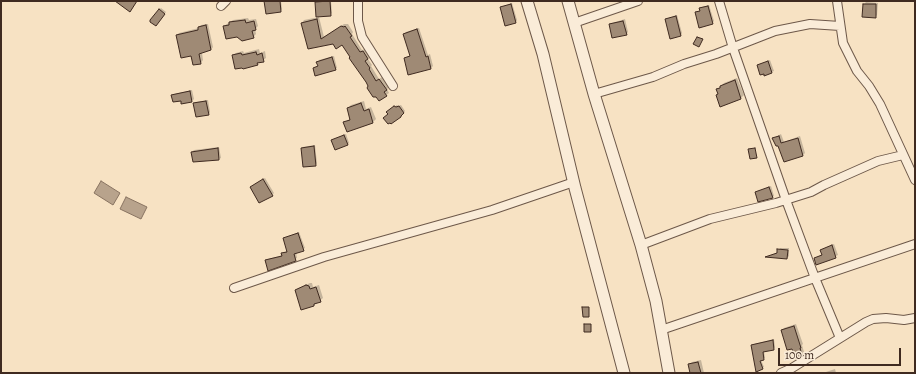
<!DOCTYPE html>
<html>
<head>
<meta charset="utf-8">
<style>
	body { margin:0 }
	#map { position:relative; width:916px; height:374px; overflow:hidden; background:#f7e2c3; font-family:Alegreya,serif }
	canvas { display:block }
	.frame { position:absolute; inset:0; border:2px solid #3f2a20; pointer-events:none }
	.scale { position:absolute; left:778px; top:348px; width:123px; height:18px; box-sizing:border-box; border:2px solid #3f2a20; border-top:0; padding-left:5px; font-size:12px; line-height:14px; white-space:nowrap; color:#3f2a20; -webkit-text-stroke:3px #faecd8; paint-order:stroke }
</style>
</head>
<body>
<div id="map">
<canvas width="916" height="374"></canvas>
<div class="frame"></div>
<div class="scale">100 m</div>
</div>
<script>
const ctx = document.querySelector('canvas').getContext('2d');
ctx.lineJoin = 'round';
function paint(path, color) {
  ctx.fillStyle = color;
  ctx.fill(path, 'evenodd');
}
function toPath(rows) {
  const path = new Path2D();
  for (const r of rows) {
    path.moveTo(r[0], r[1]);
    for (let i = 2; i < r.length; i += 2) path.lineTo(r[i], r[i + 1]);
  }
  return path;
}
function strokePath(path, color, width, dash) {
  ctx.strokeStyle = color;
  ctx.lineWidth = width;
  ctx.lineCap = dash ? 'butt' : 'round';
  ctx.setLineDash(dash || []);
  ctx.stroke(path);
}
const water = toPath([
	[101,181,120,193,113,205,94,193,101,181],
	[126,197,147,207,141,219,120,209,126,197]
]);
const shadow = toPath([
	[265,1,281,1,282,9,281,11],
	[317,1,331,1,332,13,330,15,316,2],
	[866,2,878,3,877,15,875,17,864,4],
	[512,3,517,20,516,22,501,7],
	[709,5,714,21,712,23,696,13,701,10,702,7],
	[161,8,166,12,158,23,159,10],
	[677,15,682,33,681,35,666,19],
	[319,17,324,37,344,24,348,24,353,32,352,34,362,50,365,49,370,56,368,59,372,65,371,66,379,79,382,77,389,87,387,89,389,93,386,95,379,100,343,43,333,43,308,48,302,23,304,20],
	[248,18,249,20,256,19,258,26,255,29,256,34,253,37,224,26,233,20],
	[625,19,628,32,626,34,610,24,612,23],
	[208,24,213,47,211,50,202,53,203,60,201,63,192,55,177,35,179,33,199,28,201,25],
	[419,28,428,55,430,54,433,66,431,68,409,74,405,58,411,55,404,34,406,32],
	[259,49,260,53,265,51,266,58,257,64,233,55,236,53,243,51,244,53],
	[334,56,337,68,335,69,314,68,319,66,318,62,319,60],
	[770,60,774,71,765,75,758,66],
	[737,78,744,95,741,98,721,105,717,90,719,88,719,89,725,87,721,86,724,83],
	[192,90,194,99,192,101,182,103,181,99,172,96,174,94],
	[208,100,210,112,209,114,194,103,196,102],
	[364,101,366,109,371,107,376,119,373,122,348,131,345,122,350,119,348,108,351,105],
	[397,105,398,106,401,105,405,111,400,117,389,114,389,111],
	[346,134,349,143,348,144,333,140],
	[781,134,784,142,800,136,805,153,803,155,784,161,779,144,774,138],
	[315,145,317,163,316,165,302,148,303,147],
	[219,147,221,158,219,159,192,152,194,150],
	[265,178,274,193,272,195,251,187],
	[771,186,774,196,772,197,756,192],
	[299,232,305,248,296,252,297,258,268,269,266,261,268,259,283,255,284,252,288,251,284,238],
	[834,244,838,255,817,264,815,258,823,254,821,250],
	[780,248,789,248,789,256,787,258,767,257,778,252],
	[310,283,312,283,313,287,319,285,323,298,314,305,296,291,299,288],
	[796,324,803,344,802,345,804,352,802,354,793,347,782,331,784,328],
	[774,339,775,347,774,349,764,351,765,358,761,360,764,367,762,368,752,345,754,344],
	[701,360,704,373,691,373,689,365,692,362],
	[835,369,836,373,823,373]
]);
const building = toPath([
	[115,1,137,1,130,12,115,1],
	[264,1,280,1,281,12,266,14,264,1],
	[330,1,331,16,316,17,315,2,330,1],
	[511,4,516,23,505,26,500,7,511,4],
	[863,4,876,4,876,18,862,17,863,4],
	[708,6,713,24,699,28,695,12,700,11,699,8,708,6],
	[159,9,165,14,156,26,150,22,150,20,159,9],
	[676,16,681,36,670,39,665,19,676,16],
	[317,19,321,39,341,26,344,27,345,26,352,36,350,37,360,52,363,51,368,59,365,61,370,68,369,69,376,81,379,79,387,90,384,92,387,96,379,101,376,97,373,97,367,88,368,86,366,82,349,58,350,57,342,45,336,49,333,44,308,49,301,23,317,19],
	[245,20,246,23,254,21,256,30,252,31,254,38,242,41,237,37,226,39,223,26,229,25,229,22,245,20],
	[623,21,627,35,612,38,609,24,623,21],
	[206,25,211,50,199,54,201,64,193,65,191,56,181,58,176,35,198,30,198,27,206,25],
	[417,29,426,57,428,56,431,69,408,75,404,58,410,56,403,34,417,29],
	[697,37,703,39,699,47,693,44,697,37],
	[256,52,257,55,262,53,264,62,257,63,258,65,243,69,242,68,235,69,232,55,241,53,242,55,256,52],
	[332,57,336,70,315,76,313,68,318,66,316,62,332,57],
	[768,61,772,73,764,76,764,74,760,75,757,65,768,61],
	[735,80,741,99,720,107,716,95,718,94,716,89,720,88,720,86,735,80],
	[190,91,192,102,181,104,181,101,173,102,171,95,190,91],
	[206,101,209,115,196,117,193,103,206,101],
	[361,103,364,111,369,109,373,123,347,132,343,122,350,120,347,108,361,103],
	[394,106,396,107,399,106,404,113,401,116,401,117,391,124,390,123,388,124,383,118,388,114,386,112,394,106],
	[344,135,348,145,335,150,331,140,344,135],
	[779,136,781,143,798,138,803,156,784,162,778,146,776,146,772,138,779,136],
	[314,146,316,166,303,167,301,148,314,146],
	[218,148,219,160,193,162,191,152,218,148],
	[755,148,757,158,750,159,748,149,755,148],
	[263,179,273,196,259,203,250,187,263,179],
	[769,187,773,198,758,202,755,192,769,187],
	[298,233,304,251,294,254,296,261,268,271,265,260,282,256,281,253,287,252,283,238,298,233],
	[832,245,836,258,816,265,814,258,822,255,820,250,832,245],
	[777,249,788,250,787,259,765,257,777,253,777,249],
	[306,285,309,286,310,289,316,287,321,302,314,304,314,306,301,310,295,290,306,285],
	[582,307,589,307,589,317,583,317,582,307],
	[584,324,591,324,591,332,584,332,584,324],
	[794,326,801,348,800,348,802,355,796,359,792,349,787,350,781,330,794,326],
	[773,340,774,350,763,352,764,360,760,361,763,369,756,372,751,345,773,340],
	[698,362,701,373,690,373,688,364,698,362]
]);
const minor = toPath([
	[358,1,358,21,362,37,393,86],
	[719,1,733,48,786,200,815,278,840,338],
	[837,1,843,43,857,71,869,86,880,104,915,180],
	[221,6,226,1],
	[574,23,638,1],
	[594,94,653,77,684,64,716,54,775,31,810,24,840,26],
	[641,245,710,219,776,203,811,192,824,185,878,161,903,155],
	[234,288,324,257,492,210,574,182],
	[661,330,915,244],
	[781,373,792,368,866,322,873,319,886,318,904,320,915,318]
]);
const tertiary = toPath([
	[527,1,543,54,575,188,624,373],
	[568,1,594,94,641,245,656,301,669,373]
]);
paint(water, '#b8a38c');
strokePath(water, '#887361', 1);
paint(shadow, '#0003');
paint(building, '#9f8a75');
strokePath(building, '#3f2a20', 1);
strokePath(minor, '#6d5849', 10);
strokePath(tertiary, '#6d5849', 13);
strokePath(minor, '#faecd8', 8);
strokePath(tertiary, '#faecd8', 11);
</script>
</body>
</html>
